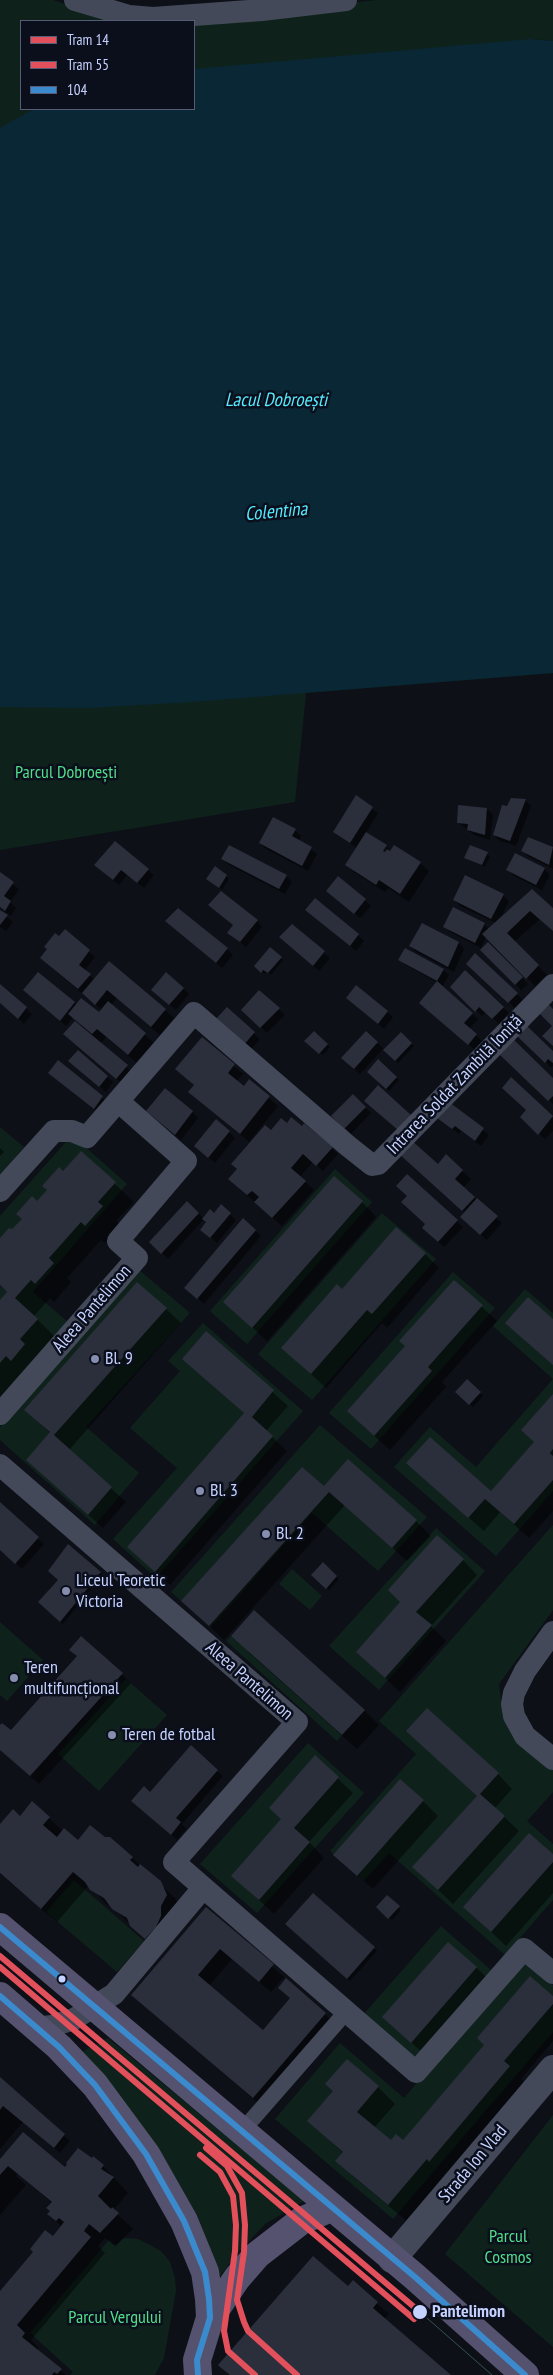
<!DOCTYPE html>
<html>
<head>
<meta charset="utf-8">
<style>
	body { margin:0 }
	#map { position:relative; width:553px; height:2375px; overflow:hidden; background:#0e1018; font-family:"PT Sans Narrow",sans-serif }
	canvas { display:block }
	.legend { position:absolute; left:20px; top:20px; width:175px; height:90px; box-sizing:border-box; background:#0b0e1b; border:1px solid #555c76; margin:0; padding:6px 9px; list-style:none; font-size:15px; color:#c5d2ff }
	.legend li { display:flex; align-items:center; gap:10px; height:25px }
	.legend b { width:25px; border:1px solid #555c76 }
</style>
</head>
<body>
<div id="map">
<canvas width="553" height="2375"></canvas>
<ul class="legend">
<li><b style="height:6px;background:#e2505b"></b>Tram 14</li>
<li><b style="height:6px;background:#e2505b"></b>Tram 55</li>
<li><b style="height:6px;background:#3b8acd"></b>104</li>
</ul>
</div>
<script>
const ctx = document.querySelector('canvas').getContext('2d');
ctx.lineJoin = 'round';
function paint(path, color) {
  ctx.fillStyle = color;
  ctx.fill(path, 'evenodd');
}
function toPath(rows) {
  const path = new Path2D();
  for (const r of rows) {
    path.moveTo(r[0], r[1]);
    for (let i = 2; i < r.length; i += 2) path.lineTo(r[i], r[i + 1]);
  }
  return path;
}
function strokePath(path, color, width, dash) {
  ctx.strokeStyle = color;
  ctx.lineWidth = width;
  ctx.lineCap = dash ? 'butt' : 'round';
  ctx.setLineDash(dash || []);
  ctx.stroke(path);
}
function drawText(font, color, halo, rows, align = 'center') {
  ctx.font = font + ' "PT Sans Narrow",sans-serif';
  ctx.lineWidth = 5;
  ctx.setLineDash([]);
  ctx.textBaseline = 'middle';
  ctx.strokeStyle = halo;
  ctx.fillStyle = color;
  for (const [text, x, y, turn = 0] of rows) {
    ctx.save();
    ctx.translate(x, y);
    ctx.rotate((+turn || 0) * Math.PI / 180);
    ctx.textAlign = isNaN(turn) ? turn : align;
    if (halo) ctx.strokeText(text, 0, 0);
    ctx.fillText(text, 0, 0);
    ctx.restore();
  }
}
const green = toPath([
	[0,0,53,0,112,21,21,21,21,109,194,109,194,21,176,21,377,0,553,0,553,41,531,39,0,428],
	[0,613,553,673,306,693,295,802,0,850],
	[0,1127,24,1147,0,1175],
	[66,1142,81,1143,127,1184,33,1292,69,1323,0,1403,0,1216],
	[335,1169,372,1202,247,1344,210,1311],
	[382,1213,436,1259,312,1400,258,1354],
	[139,1270,190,1313,86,1427,139,1473,95,1525,0,1440,0,1427],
	[453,1272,495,1308,371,1449,329,1413],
	[525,1289,553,1313,553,1379,493,1326],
	[203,1323,303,1411,156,1578,113,1539,177,1468,130,1428,180,1371,168,1361],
	[553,1379,553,1491,496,1556,394,1467,430,1427,476,1467],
	[320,1425,427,1517,378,1571,312,1513,211,1627,171,1592],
	[553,1525,553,1610,499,1684,502,1710,522,1738,553,1764,553,1792,527,1821,553,1844,553,1900,505,1955,389,1853,364,1881,330,1851,416,1754,379,1721],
	[436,1528,485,1571,379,1690,329,1646],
	[292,1569,322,1596,310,1610,279,1584],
	[0,1622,43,1660,7,1701,0,1695],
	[231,1636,342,1735,337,1741,226,1641],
	[126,1679,167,1715,99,1791,58,1754],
	[308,1743,364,1793,257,1913,200,1864],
	[74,1880,144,1941,117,1972,46,1912],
	[441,1926,491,1970,414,2059,363,2015],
	[522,1959,553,1985,553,2032,393,2219,275,2119,340,2043,404,2098],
	[108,2038,242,2149,311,2197,265,2224,236,2255,217,2280,82,2052],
	[553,2115,553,2347,445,2254],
	[124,2238,138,2239,148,2244,161,2251,170,2262,175,2278,176,2291,164,2358,155,2375,70,2375,73,2372,30,2333,109,2240,116,2246]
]);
const water = toPath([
	[531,39,553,41,553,673,192,702,89,708,0,707,0,128,34,109,194,109,194,69]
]);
const shadow = toPath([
	[356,797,378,813,366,833,387,846,379,856,381,857,387,847,391,851,420,863,429,871,409,902,388,888,385,892,355,873,347,865,357,848,334,832],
	[525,800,531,806,516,846,500,841,494,835,507,807],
	[487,809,493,815,490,840,474,835,459,823],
	[274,818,295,830,301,836,299,841,317,854,308,871,266,849,260,843],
	[529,838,553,848,553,869,529,857,523,851],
	[487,854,490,856,485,867,466,857],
	[223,859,286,876,292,882,285,894,229,865],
	[95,865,148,870,154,875,144,888,127,875,119,885],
	[544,869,550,875,542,890,514,876,508,870],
	[0,875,19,889,10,902,16,908,11,916,0,908],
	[226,876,229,879,222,890,211,881],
	[532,891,553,909,553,931,540,919,514,942,547,975,535,986,486,937,481,948,450,932,444,926,484,924,489,929,496,923,460,906,454,900,503,895,509,901,500,920],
	[333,896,365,900,371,906,360,918],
	[0,911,13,922,6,931,0,927],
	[313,916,358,935,364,941,356,951],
	[167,921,227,949,233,955,222,968],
	[257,921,262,927,246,947,235,938,234,925],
	[423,925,459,943,464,949,454,972,416,952,410,946],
	[292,926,330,958,319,971,287,943],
	[65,931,95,957,84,971,95,980,165,1010,174,1018,160,1035,117,998,111,1005,154,1043,137,1063,106,1037,100,1044,132,1072,123,1084,71,1040,81,1025,73,1017,66,1026,31,996,74,1003,99,1014,102,1010,47,964,59,938],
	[488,944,528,984,521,990,482,950],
	[475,955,523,1000,515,1008,467,963],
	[281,958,283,960,271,975,267,971,264,974,256,966],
	[400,960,443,970,449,975,442,987,478,1019,469,1029,482,1041,475,1050,426,1008,438,983,406,965],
	[466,972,509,1013,499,1024,486,1012,482,1016,451,987],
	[0,986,32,1014,24,1024,0,1002],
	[183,988,189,994,176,1010,158,995],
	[260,992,285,1015,267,1033,243,1010],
	[348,998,387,1012,393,1017,384,1029],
	[227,1009,260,1039,249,1052],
	[366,1032,385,1050,401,1033,414,1046,398,1063,383,1049,360,1074,349,1064],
	[314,1033,330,1047,323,1055,306,1041],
	[519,1036,553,1052,553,1066,551,1067],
	[202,1039,243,1074,237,1081,244,1088,250,1081,278,1106,249,1142,190,1092,195,1086,177,1069],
	[78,1052,113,1082,106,1092,76,1067],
	[501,1055,553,1079,553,1104],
	[378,1061,399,1080,389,1091,368,1072],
	[58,1062,108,1103,100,1113,50,1073],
	[511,1079,553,1118,553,1131,545,1139,527,1123,528,1110],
	[353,1096,371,1113,351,1134,333,1116],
	[449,1104,489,1135,481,1146,461,1131,459,1134,439,1118],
	[192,1112,198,1118,181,1140,154,1117],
	[287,1124,302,1127,304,1125,338,1154,323,1171,313,1162,300,1177,314,1190,282,1226,239,1188,275,1136],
	[229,1132,235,1138,215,1163,202,1152],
	[0,1148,4,1152,0,1156],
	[82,1153,134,1202,116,1221,121,1225,105,1243,101,1240,67,1278,71,1282,54,1302,50,1298,34,1316,56,1338,0,1402,0,1302,8,1293,0,1286,0,1239,13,1231],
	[408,1162,462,1171,471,1179,463,1188,502,1223,487,1240,467,1223,465,1213],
	[408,1176,463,1227,444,1247,429,1234,427,1224,408,1196],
	[362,1202,376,1217,267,1341,225,1302],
	[221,1206,236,1220,217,1243,208,1235,208,1223,204,1219,168,1259,151,1242,198,1213,204,1219,214,1215],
	[255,1230,261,1236,204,1304,192,1293],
	[425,1254,439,1268,387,1328,382,1323,326,1388,283,1348,342,1291],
	[454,1281,497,1321,442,1382,446,1387,390,1450,363,1426,406,1346],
	[166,1309,181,1323,69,1450,126,1502,103,1528,27,1460,51,1434,26,1410],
	[206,1333,288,1406,266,1431,287,1451,170,1585,129,1547,245,1414,184,1359],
	[467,1380,483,1396,473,1407,456,1392],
	[553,1395,553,1511,529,1538,500,1512,484,1531,423,1478,491,1493,535,1442],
	[324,1488,416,1521,431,1536,407,1561,345,1505,224,1640,183,1601],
	[0,1504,44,1544,22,1569,0,1549],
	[68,1546,102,1575,63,1624,40,1602,59,1580],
	[463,1560,477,1575,431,1626,446,1641,400,1692,357,1652,401,1602],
	[323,1564,339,1579,329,1590,313,1575],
	[82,1638,131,1683,39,1784,0,1749,0,1727,11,1731,78,1657,71,1650],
	[247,1651,364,1710,379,1725,357,1749],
	[407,1731,498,1774,512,1789,495,1808,519,1831,453,1904,414,1867,478,1796],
	[315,1757,353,1793,309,1842,324,1858,274,1914,233,1876,282,1820],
	[217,1771,223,1776,182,1824,186,1829,177,1840,139,1807,150,1794],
	[423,1801,438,1816,373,1889,350,1869],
	[32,1803,63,1831,78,1842,132,1858,175,1898,182,1910,147,1940,113,1908,106,1904,89,1885,57,1922,0,1874,0,1826,20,1817],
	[553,1855,553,1893,506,1946,465,1907],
	[313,1894,377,1951,350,1981,286,1924],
	[387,1897,401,1910,392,1920,378,1907],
	[206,1909,284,1977,271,1992,232,1959,209,1986,264,2032,325,2014,336,2025,265,2109,133,1995],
	[476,1967,491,1982,426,2056,384,2017],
	[553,1998,553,2041,521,2079,528,2085,408,2222,356,2179,337,2161,343,2153,309,2121,378,2087,395,2104,374,2128,391,2142,404,2141],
	[0,2079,70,2141,60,2153,23,2122,0,2149],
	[0,2160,65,2169,103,2166,128,2193,113,2210,133,2229,115,2246,105,2238,98,2246,105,2253,31,2340,39,2348,37,2351,66,2375,0,2375,0,2293,62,2227,49,2214,52,2203,18,2174,16,2176,26,2185,0,2215],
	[353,2282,389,2314,384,2319,449,2375,230,2375]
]);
const building = toPath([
	[356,795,373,807,350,843,333,832],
	[511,798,526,799,510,841,493,835,502,805,507,806],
	[458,805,487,808,485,835,467,830,468,824,457,823],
	[273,817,296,829,292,836,312,847,302,866,259,843],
	[366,832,387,845,383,851,385,852,387,849,390,851,394,845,421,862,400,894,379,880,376,885,345,865],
	[528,837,553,847,549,865,521,851],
	[115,841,149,869,137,883,121,870,113,880,94,865],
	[229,845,287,875,279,889,221,859],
	[470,845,488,852,482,865,464,858],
	[515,853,545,868,536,885,506,870],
	[215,866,227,875,219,888,206,879],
	[0,872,14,882,4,896,11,901,5,911,0,907],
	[465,875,504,894,491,919,453,900],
	[338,876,366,899,354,914,326,891],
	[532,889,553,908,553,931,530,911,507,933,539,965,526,979,482,934],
	[221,891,258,920,240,942,227,933,233,925,208,905],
	[315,898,359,934,350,946,305,910],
	[453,907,485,923,475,943,443,927],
	[178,908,228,948,216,963,165,921],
	[0,910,8,915,0,925],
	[422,923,459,942,448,967,409,946],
	[292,924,325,951,313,966,279,937],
	[65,929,90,950,79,965,91,974,78,989,40,958,47,949,44,947,55,933,59,936],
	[488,942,523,977,515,985,480,950],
	[270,947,282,957,268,973,263,970,261,973,254,966],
	[405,948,444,969,437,981,398,960],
	[475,953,518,993,508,1003,466,964],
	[109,961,166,1009,151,1027,107,990,95,1005,82,993],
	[465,970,504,1007,492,1019,479,1007,475,1012,450,987],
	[38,972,75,1002,60,1021,23,990],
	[166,972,184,988,169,1005,151,990],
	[437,981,473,1013,464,1023,477,1034,468,1045,419,1003],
	[0,984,27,1007,18,1019,0,1003],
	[356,985,388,1011,378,1024,346,998],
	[259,990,280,1008,260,1028,241,1010],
	[81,998,99,1012,108,1001,146,1033,128,1055,97,1029,92,1034,68,1014],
	[547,1003,553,1009,553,1046,542,1036,552,1026,538,1012],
	[227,1007,255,1032,242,1047,213,1022],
	[75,1021,128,1065,116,1079,63,1034],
	[527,1026,553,1051,553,1063,548,1059,545,1063,517,1036],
	[314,1031,328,1044,319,1054,304,1041],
	[366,1031,378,1042,354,1069,341,1058],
	[401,1032,412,1043,395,1061,383,1050],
	[202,1037,235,1064,228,1073,244,1086,249,1079,270,1096,240,1134,188,1092,194,1085,175,1069],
	[511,1037,553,1078,553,1096,548,1101,500,1055],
	[78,1050,108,1076,99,1087,68,1061],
	[378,1059,397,1077,386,1089,367,1072],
	[58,1060,103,1096,94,1109,48,1073],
	[511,1077,553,1116,538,1135,520,1117,526,1110,502,1088],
	[378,1085,411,1115,398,1130,364,1101],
	[165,1088,193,1111,175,1135,146,1111],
	[353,1094,366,1107,344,1129,331,1116],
	[449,1102,484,1128,475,1141,455,1126,452,1129,437,1118],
	[291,1117,302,1126,304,1123,333,1147,316,1166,303,1154,291,1168,306,1181,272,1218,254,1202,259,1197,252,1191,247,1195,228,1179,237,1169,231,1164,265,1125,271,1130,281,1118,287,1123],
	[216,1119,230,1131,208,1158,194,1146],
	[410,1139,438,1164,446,1154,463,1170,455,1179,475,1197,462,1211,398,1153],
	[81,1151,116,1182,98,1202,103,1206,85,1226,81,1222,49,1258,54,1263,35,1284,31,1280,15,1298,38,1319,20,1339,25,1344,11,1361,6,1356,0,1363,0,1300,7,1292,0,1285,0,1238,9,1228,12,1229,22,1219,16,1214,32,1196,37,1201,47,1190,42,1186,59,1167,63,1171],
	[407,1174,458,1220,438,1242,422,1228,425,1224,401,1202,407,1196,396,1186],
	[334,1176,363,1201,252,1328,223,1302],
	[477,1198,498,1216,480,1235,460,1217],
	[187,1201,199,1213,161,1254,149,1242],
	[221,1204,231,1213,210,1238,200,1230,206,1222,202,1219,210,1209,214,1213],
	[243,1218,256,1230,197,1299,184,1288],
	[396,1227,426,1253,372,1314,367,1310,311,1374,281,1348,337,1284,342,1289],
	[454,1280,483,1305,428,1367,432,1371,374,1436,347,1411,405,1346,399,1341],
	[137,1282,167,1308,54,1435,112,1487,88,1515,26,1460,50,1432,24,1410],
	[528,1297,553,1319,553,1365,505,1323],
	[206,1331,274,1390,252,1417,273,1436,155,1572,127,1547,244,1413,182,1359],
	[467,1379,481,1392,469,1405,455,1392],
	[553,1394,553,1449,550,1453,553,1456,553,1480,514,1524,485,1499,468,1518,406,1463,430,1437,491,1491,534,1442,521,1430],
	[348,1459,417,1520,392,1548,329,1492,209,1626,181,1601,302,1467,324,1486],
	[0,1502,39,1537,15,1564,0,1550],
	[437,1535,464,1559,416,1612,432,1625,385,1678,356,1652,400,1602,388,1590],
	[68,1544,101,1572,60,1622,38,1602,58,1580,48,1571],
	[323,1562,337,1576,326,1589,311,1575],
	[254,1610,365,1710,342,1735,231,1636],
	[81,1636,123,1673,30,1776,0,1750,0,1725,2,1723,11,1730,77,1656,69,1650],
	[427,1708,499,1773,480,1794,505,1816,438,1890,412,1867,477,1796,406,1731],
	[191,1745,218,1770,176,1818,181,1822,171,1835,131,1801,144,1786,150,1792],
	[315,1755,339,1777,294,1828,310,1842,259,1900,231,1876,281,1819,269,1808],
	[400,1779,424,1800,357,1876,333,1855],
	[32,1801,50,1817,43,1825,57,1837,64,1828,78,1840,90,1825,105,1837,110,1837,133,1857,130,1860,138,1867,140,1864,161,1881,167,1895,161,1906,161,1916,156,1927,145,1939,130,1926,127,1918,112,1909,104,1898,90,1890,85,1882,73,1872,41,1909,0,1873,0,1824,13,1809,20,1816],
	[529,1833,553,1854,553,1862,491,1932,463,1907],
	[313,1893,375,1947,347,1979,285,1924],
	[387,1895,400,1906,388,1919,376,1907],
	[206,1907,274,1964,259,1982,220,1949,198,1975,263,2030,290,1998,278,1988,286,1978,326,2013,253,2098,131,1995],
	[448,1942,477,1967,411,2043,382,2017],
	[530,1976,553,1996,553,2004,504,2061,510,2066,429,2162,427,2159,388,2205,335,2161,343,2152,307,2121,333,2091,325,2084,347,2059,379,2086,357,2112,391,2140,396,2134,403,2140,484,2045,477,2038],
	[0,2077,65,2134,54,2148,3,2106,0,2110],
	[23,2132,65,2167,67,2164,66,2163,78,2148,92,2158,93,2156,104,2165,101,2169,114,2177,98,2196,111,2209,112,2207,119,2213,100,2233,89,2224,84,2231,91,2237,17,2325,25,2333,22,2337,62,2369,57,2374,54,2372,52,2375,0,2375,0,2291,33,2252,30,2249,45,2230,53,2236,64,2222,59,2218,56,2221,47,2214,50,2211,46,2208,52,2202,8,2166,0,2175,0,2159],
	[313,2256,348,2286,353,2280,378,2302,373,2308,451,2375,230,2375,220,2367,218,2365]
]);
const pedestrian = toPath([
	[242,2131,346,2012]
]);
const minor = toPath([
	[75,0,129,16,153,18,262,10,346,0],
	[0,1191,54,1131,72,1131,87,1137,194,1013,348,1146,372,1165,378,1164,553,985],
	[0,1414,137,1258,118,1241,186,1161,118,1101],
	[0,1465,297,1722,174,1862,416,2072,524,1949,553,1973],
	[553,1632,525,1671,514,1693,512,1704,514,1716,525,1736,553,1759],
	[36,2028,52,2026,74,2019,114,1994,203,1888]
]);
const tertiary = toPath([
	[392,2259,553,2069]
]);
const primary = toPath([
	[0,1927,415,2277,525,2375],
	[0,1996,59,2047,95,2085,146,2154,184,2221,205,2272,209,2299,210,2318,197,2360,198,2375],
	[210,2318,237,2278,257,2255,301,2221,331,2208]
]);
const tram = toPath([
	[420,2312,492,2375]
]);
const bus1 = toPath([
	[0,1927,415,2277,525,2375],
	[0,1996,59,2047,95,2085,146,2154,184,2221,205,2272,209,2299,210,2318,197,2360,198,2375]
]);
const tram1 = toPath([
	[0,1956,420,2312],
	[206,2148,227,2166,242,2193,245,2225,244,2252,237,2300,244,2322,248,2331,297,2375]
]);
const tram2 = toPath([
	[0,1967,414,2319],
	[200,2155,220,2172,233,2196,236,2225,235,2251,224,2331,228,2351,255,2375]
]);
const markers = [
	[95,1359,5,"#858eae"],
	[200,1491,5,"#858eae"],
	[266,1534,5,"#858eae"],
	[66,1591,5,"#858eae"],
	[14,1678,5,"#858eae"],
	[112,1735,5,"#858eae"],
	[62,1979,4.5,"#c5d2ff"],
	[420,2312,8,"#c5d2ff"]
];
const parkNames = [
	["Parcul Dobroești",66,773],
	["Parcul",508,2237],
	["Cosmos",508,2258],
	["Parcul Vergului",115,2318]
];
const streetNames = [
	["Intrarea Soldat Zambilă Ioniță",455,1085,-46],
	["Aleea Pantelimon",92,1309,-49],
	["Aleea Pantelimon",249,1681,41],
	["Strada Ion Vlad",473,2164,-50]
];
const poiNames = [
	["Bl. 9",105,1359],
	["Bl. 3",210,1491],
	["Bl. 2",276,1534],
	["Liceul Teoretic",76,1581],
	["Victoria",76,1602],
	["Teren",24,1668],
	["multifuncțional",24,1689],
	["Teren de fotbal",122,1735]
];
const stopNames = [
	["Pantelimon",432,2312]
];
const waterNames = [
	["Lacul Dobroești",276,401],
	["Colentina",276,512,-5]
];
paint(green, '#0e221b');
paint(water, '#092734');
paint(shadow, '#0007');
paint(building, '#2b2e3b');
strokePath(pedestrian, '#434959', 16);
strokePath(minor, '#434959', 22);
strokePath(tertiary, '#434959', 28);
strokePath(primary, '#54526e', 28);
strokePath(tram, '#365155', 1);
strokePath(bus1, '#3b8acd', 6);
strokePath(tram1, '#e2505b', 6);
strokePath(tram2, '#e2505b', 6);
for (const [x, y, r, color] of markers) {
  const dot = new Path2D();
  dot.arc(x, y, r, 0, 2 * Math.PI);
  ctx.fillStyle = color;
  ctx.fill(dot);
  strokePath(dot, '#0b0e1b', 2);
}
drawText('18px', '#51df8a', '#0b0e1b', parkNames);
drawText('18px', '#c5d2ff', '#0b0e1b', streetNames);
drawText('18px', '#c5d2ff', '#0b0e1b', poiNames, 'left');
drawText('bold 18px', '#c5d2ff', '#0b0e1b', stopNames, 'left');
drawText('italic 19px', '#53ebff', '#0b0e1b', waterNames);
</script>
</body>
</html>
